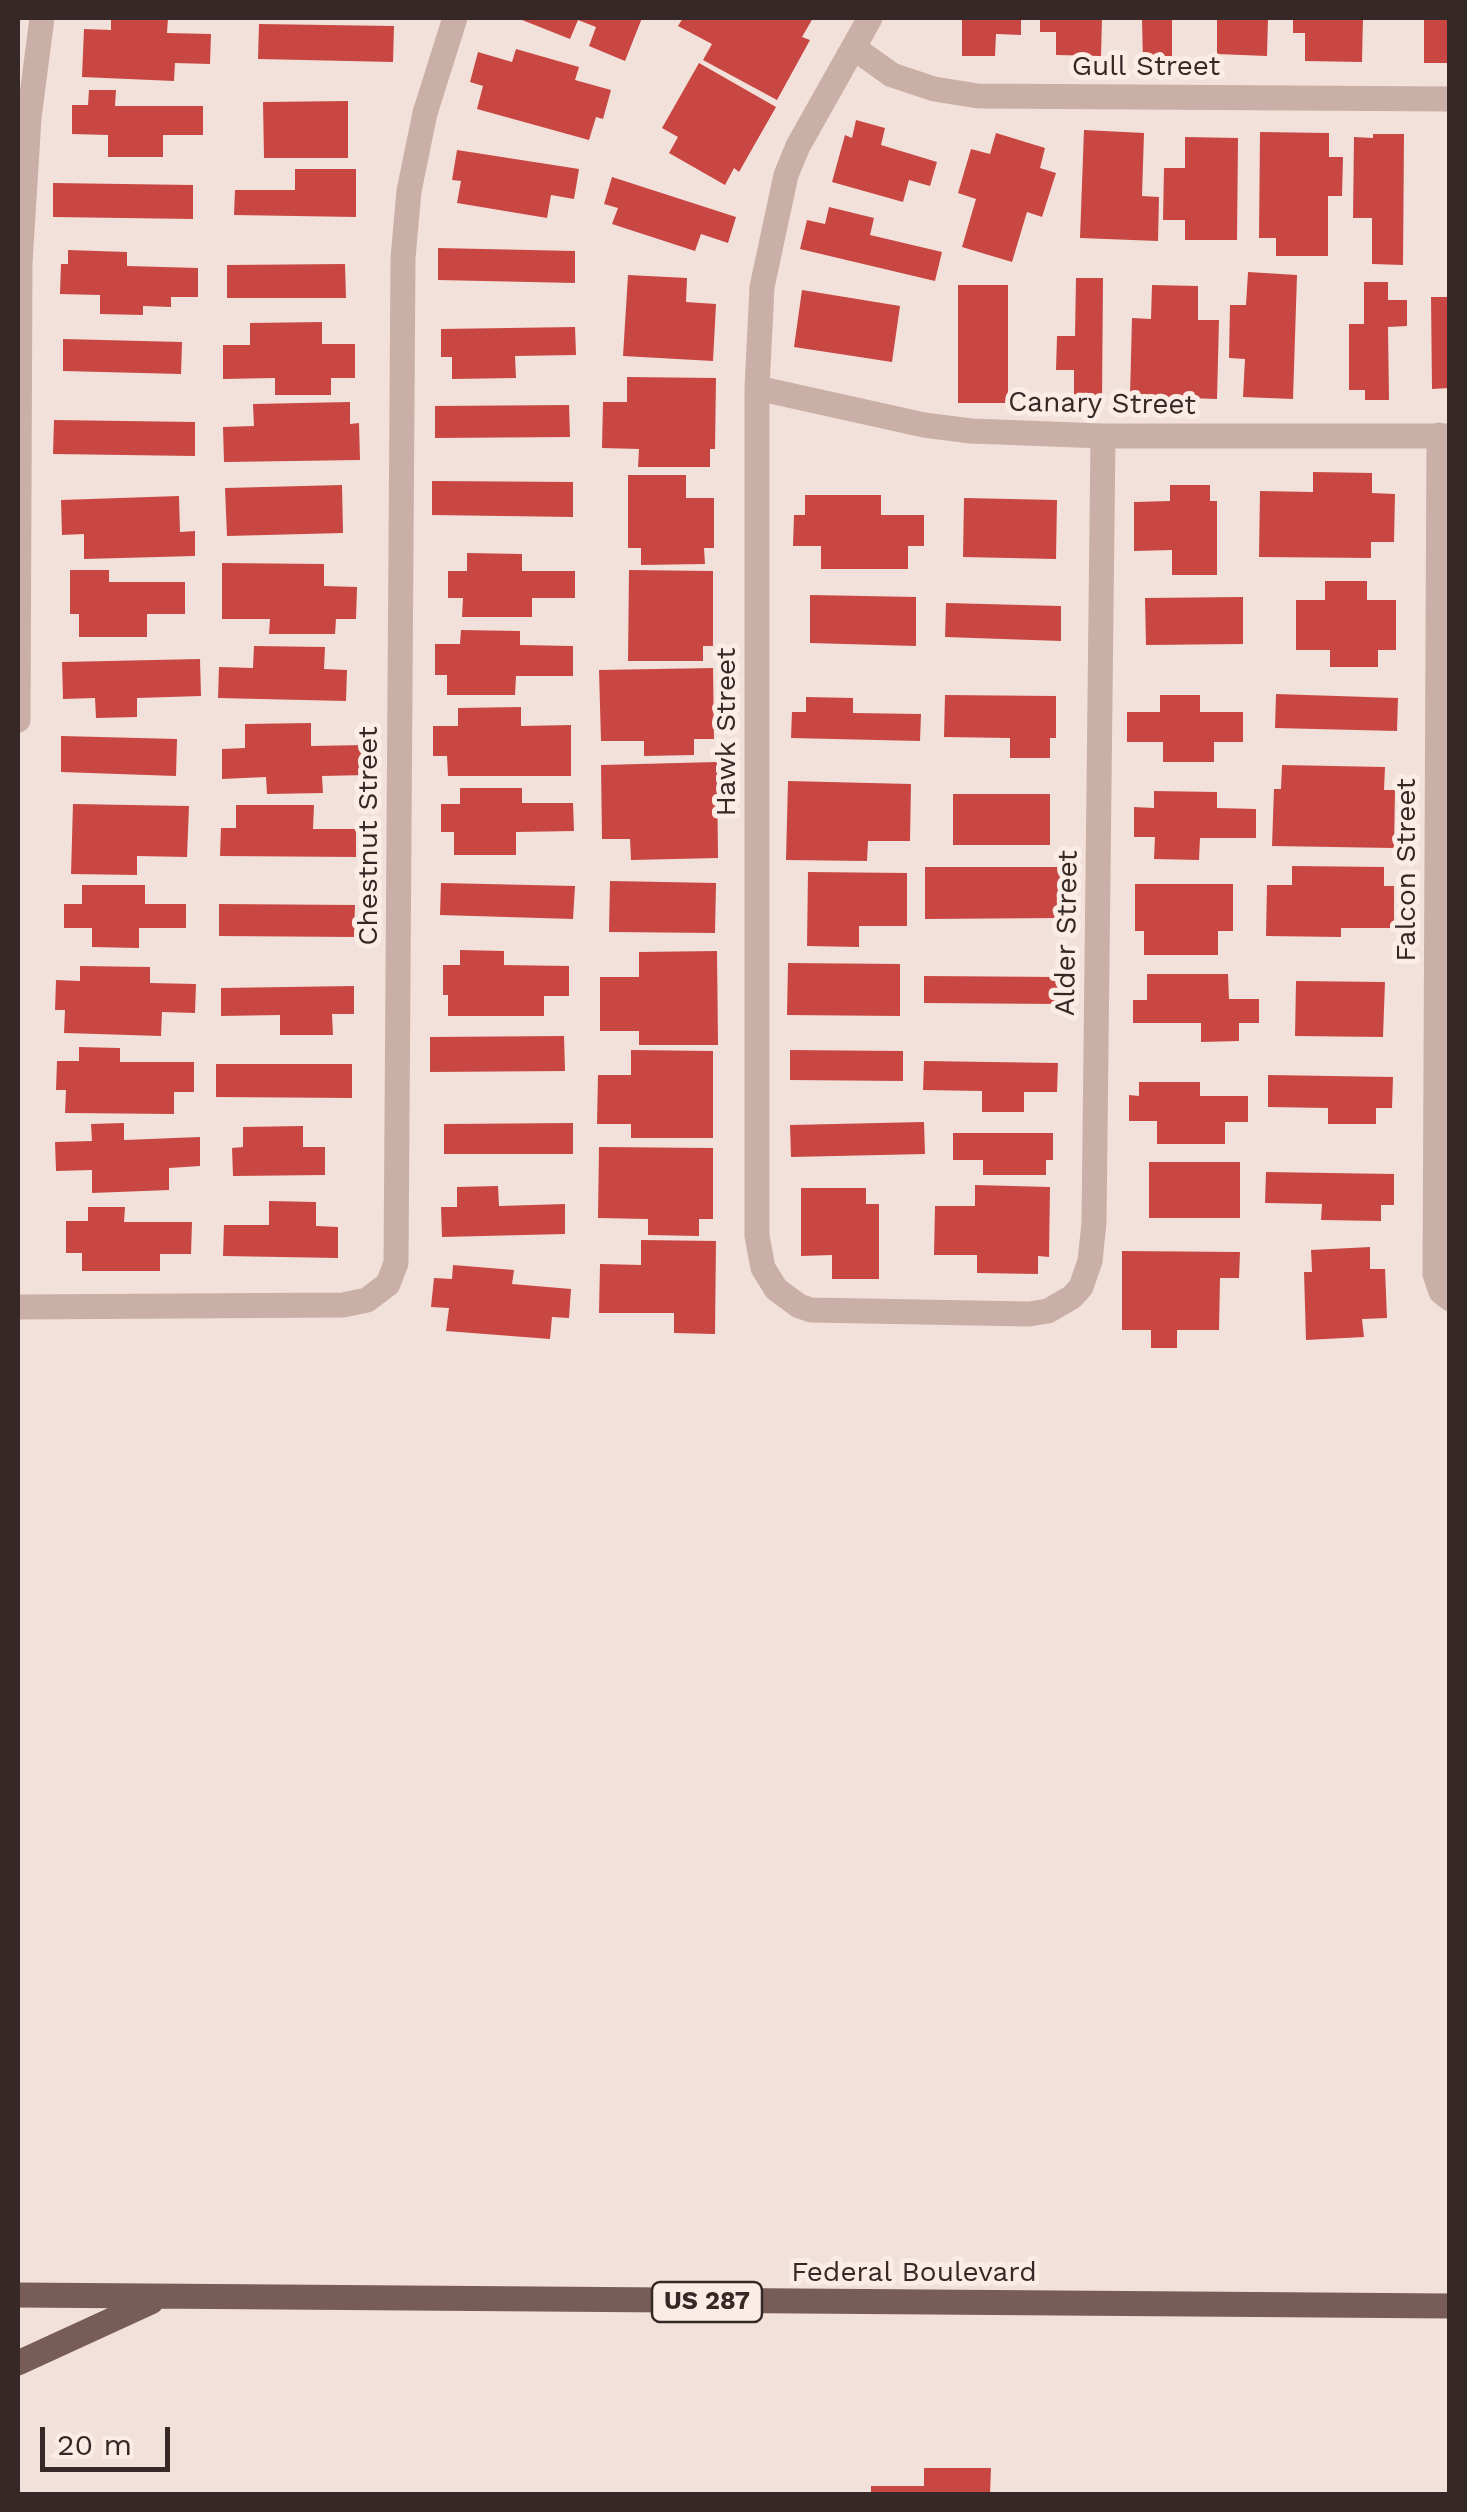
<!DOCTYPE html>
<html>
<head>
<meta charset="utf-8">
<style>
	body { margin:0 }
	#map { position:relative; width:1467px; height:2512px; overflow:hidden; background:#f2e1da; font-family:"Work Sans",sans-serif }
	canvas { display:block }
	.frame { position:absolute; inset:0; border:20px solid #362827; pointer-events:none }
	.scale { position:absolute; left:40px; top:2427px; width:130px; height:45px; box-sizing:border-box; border:5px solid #362827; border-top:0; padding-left:12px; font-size:30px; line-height:35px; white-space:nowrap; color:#362827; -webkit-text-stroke:8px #f9ede6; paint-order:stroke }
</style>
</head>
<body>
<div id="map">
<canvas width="1467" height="2512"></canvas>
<div class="frame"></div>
<div class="scale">20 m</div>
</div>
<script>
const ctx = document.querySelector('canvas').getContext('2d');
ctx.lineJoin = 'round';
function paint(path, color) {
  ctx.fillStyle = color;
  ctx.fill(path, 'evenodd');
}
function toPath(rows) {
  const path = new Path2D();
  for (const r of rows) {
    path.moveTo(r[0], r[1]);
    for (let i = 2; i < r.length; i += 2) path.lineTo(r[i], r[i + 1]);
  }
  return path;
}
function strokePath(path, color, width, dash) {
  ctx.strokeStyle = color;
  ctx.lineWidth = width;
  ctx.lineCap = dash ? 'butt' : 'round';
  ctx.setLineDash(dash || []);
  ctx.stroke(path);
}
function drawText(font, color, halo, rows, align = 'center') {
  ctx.font = font + ' "Work Sans",sans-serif';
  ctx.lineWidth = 10;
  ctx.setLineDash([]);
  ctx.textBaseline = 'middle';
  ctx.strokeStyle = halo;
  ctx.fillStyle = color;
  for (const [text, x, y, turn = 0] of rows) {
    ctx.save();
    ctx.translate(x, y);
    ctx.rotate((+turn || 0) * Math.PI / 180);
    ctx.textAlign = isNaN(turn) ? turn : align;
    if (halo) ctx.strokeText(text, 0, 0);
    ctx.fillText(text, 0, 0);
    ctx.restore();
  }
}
const building = toPath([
	[111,18,168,18,167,33,211,34,210,64,175,63,174,81,82,77,84,29,111,30],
	[517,18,642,18,625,61,589,46,596,27,578,20,570,39],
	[683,18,813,18,802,37,810,40,777,100,703,60,712,44,678,26],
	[962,18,1021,18,1021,35,996,34,995,56,962,56],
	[1040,18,1102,18,1101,56,1056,55,1056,32,1040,32],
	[1142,18,1172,18,1172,65,1143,65],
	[1217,18,1268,18,1267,56,1217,54],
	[1293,18,1363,18,1362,62,1305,61,1305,33,1293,33],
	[1424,18,1450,18,1450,63,1424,63],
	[259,24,394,26,393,62,258,59],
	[516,49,579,67,575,80,611,90,603,119,596,117,589,140,477,109,483,86,470,82,478,52,512,62],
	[699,63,776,107,739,172,734,168,725,185,669,153,678,137,662,128],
	[89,90,116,90,115,106,203,106,203,135,163,135,163,157,108,157,108,135,72,134,72,105,88,105],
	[348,101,348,158,264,158,263,102],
	[856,120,885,128,881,145,937,162,930,186,909,180,903,202,832,182,845,135,852,138],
	[1084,130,1144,133,1142,196,1159,197,1158,241,1080,238],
	[1260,132,1329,133,1329,157,1343,157,1342,196,1328,196,1328,256,1276,256,1276,238,1259,238],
	[996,133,1045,148,1040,168,1056,173,1042,217,1027,212,1012,262,962,247,976,199,958,193,971,149,990,154],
	[1373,134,1404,134,1403,265,1372,264,1372,218,1353,218,1354,137,1373,138],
	[1185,137,1238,138,1237,240,1185,240,1185,220,1163,220,1164,168,1185,168],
	[457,150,579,169,574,199,551,195,547,218,457,203,461,181,452,180],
	[295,169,356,169,356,217,234,215,235,190,295,190],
	[612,177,736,217,728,243,701,234,695,251,612,224,618,208,604,204],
	[53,183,193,185,193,219,53,217],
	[829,207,874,218,870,235,942,252,935,281,800,249,807,220,825,224],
	[438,248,575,251,575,283,438,280],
	[68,250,127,252,127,266,198,268,198,297,171,297,171,307,143,306,143,315,100,314,100,295,60,294,61,264,68,264],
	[345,264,346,298,227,298,227,265],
	[1248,272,1297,275,1293,399,1243,397,1245,359,1229,358,1230,305,1246,305],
	[628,275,687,278,686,302,716,304,713,361,623,356],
	[1076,278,1103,278,1102,400,1074,399,1074,370,1056,370,1057,336,1075,336],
	[1364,282,1388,282,1388,300,1407,300,1407,326,1388,327,1389,400,1365,400,1365,390,1349,390,1349,324,1364,324],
	[958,285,1008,285,1008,403,958,403],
	[1152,285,1198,286,1198,320,1219,320,1217,399,1130,396,1132,318,1151,319],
	[802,290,900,306,892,362,794,347],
	[1431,297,1450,297,1450,388,1432,389],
	[322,322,322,344,355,344,355,378,331,378,331,395,275,395,275,378,223,379,223,345,250,345,250,323],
	[575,327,576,355,515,356,516,378,452,379,452,357,441,357,441,329],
	[63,339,182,342,181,374,63,371],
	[627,377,716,378,715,449,710,449,710,467,638,467,639,449,602,448,603,402,627,402],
	[350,402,350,424,359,423,360,460,224,462,223,427,254,426,253,404],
	[569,405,570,437,435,438,435,406],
	[54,420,195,422,195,456,53,454],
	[1313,472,1372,473,1372,493,1395,494,1394,542,1371,542,1371,558,1259,557,1260,491,1313,492],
	[628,475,686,475,686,498,714,498,714,548,704,548,705,564,641,565,641,548,628,548],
	[432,481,573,482,573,517,432,515],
	[342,485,343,533,227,536,225,488],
	[1170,485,1210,485,1210,501,1217,501,1217,575,1172,575,1172,550,1134,551,1134,502,1170,501],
	[805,495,881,495,881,515,924,515,924,546,908,546,908,569,821,569,821,546,793,546,794,515,805,515],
	[179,496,180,532,195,531,195,556,84,559,84,534,62,535,61,500],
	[964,498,1057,500,1056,559,963,557],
	[467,553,522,554,522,571,575,571,575,598,532,598,532,617,462,617,463,598,448,598,448,571,467,571],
	[222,563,324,564,324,586,357,587,356,619,336,619,335,634,269,634,270,619,222,619],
	[70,570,109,570,109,582,185,582,185,614,147,614,147,637,79,637,79,614,70,614],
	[629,570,713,571,713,646,703,646,703,661,628,661],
	[1325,581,1367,581,1367,600,1396,600,1396,650,1378,650,1378,667,1330,667,1330,650,1296,650,1296,600,1325,600],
	[810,595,916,597,916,646,810,643],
	[1243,597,1243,644,1146,645,1145,598],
	[946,603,1061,606,1061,641,945,637],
	[461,630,520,631,520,645,573,646,573,676,516,676,515,695,447,695,447,675,435,675,435,644,460,644],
	[254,646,325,647,324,669,347,670,346,701,218,698,219,667,253,668],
	[200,659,201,696,137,698,137,717,96,718,95,698,63,699,62,662],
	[713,668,714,739,694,739,694,755,644,756,644,741,601,741,599,670],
	[1276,694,1398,698,1397,731,1275,728],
	[945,695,1056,696,1056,738,1050,738,1050,758,1010,758,1010,738,944,737],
	[1160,695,1200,695,1200,712,1243,712,1243,742,1214,742,1214,762,1163,762,1163,742,1127,742,1127,712,1160,712],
	[806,697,853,698,853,713,921,714,920,741,791,738,792,712,806,712],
	[521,707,521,726,571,725,571,776,448,776,447,756,433,756,433,726,458,726,458,708],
	[311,723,311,746,366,745,367,775,322,776,323,793,267,794,266,777,222,779,222,749,245,748,245,724],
	[61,736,177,739,176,776,61,772],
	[717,762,718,858,631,860,630,839,602,839,601,765],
	[1282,765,1385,767,1384,790,1395,790,1394,848,1272,846,1274,789,1281,789],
	[788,781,911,784,910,841,868,841,867,861,786,860],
	[460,788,522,788,522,803,573,803,574,831,516,832,516,855,454,855,454,832,441,832,441,804,460,804],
	[1154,791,1217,792,1217,808,1256,809,1256,838,1200,838,1199,860,1154,859,1155,837,1134,837,1134,807,1154,808],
	[953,794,1050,794,1050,845,953,845],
	[73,804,189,806,187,857,137,856,137,875,71,874],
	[236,805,314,805,313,829,356,829,356,857,220,856,221,828,236,828],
	[1292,866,1384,867,1384,886,1394,886,1394,928,1341,928,1341,937,1266,936,1267,885,1292,885],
	[925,867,1061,867,1061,918,925,919],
	[808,872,907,873,907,926,859,926,859,947,807,946],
	[610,881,716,883,715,933,609,932],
	[441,883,575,886,573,919,440,915],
	[1135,884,1233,884,1233,931,1218,931,1218,955,1144,955,1144,931,1135,931],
	[82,885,145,885,145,904,186,904,186,928,139,928,139,948,92,947,92,928,64,928,64,904,82,904],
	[219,904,355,905,354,937,219,936],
	[460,950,504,951,504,965,569,966,569,996,544,996,544,1016,448,1016,448,995,443,995,443,965,460,965],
	[717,951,718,1045,639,1045,639,1031,600,1031,600,977,639,977,639,952],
	[788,963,900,964,900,1016,787,1015],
	[80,966,150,967,150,983,196,984,195,1013,162,1012,161,1036,64,1033,65,1010,55,1010,56,980,80,981],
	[1147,974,1228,974,1229,999,1259,999,1259,1023,1239,1023,1239,1041,1201,1042,1201,1023,1133,1023,1133,1000,1147,1000],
	[924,976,1058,977,1058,1004,924,1003],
	[1296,981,1385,982,1383,1037,1295,1036],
	[354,986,354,1014,332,1014,333,1035,280,1035,280,1015,221,1016,221,988],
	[564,1036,565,1071,430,1072,430,1037],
	[79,1047,120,1048,120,1062,194,1062,194,1092,174,1092,174,1114,65,1113,66,1090,56,1090,57,1061,79,1061],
	[631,1050,713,1051,713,1138,631,1138,631,1124,597,1124,598,1075,631,1075],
	[790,1050,903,1051,903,1081,790,1080],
	[924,1061,1058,1063,1057,1092,1024,1092,1024,1112,982,1112,982,1091,923,1090],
	[216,1064,352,1064,352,1098,216,1097],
	[1268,1075,1393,1077,1392,1108,1376,1108,1376,1124,1328,1124,1328,1108,1268,1107],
	[1139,1082,1200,1082,1200,1096,1248,1096,1248,1122,1225,1122,1225,1144,1157,1144,1157,1121,1129,1121,1129,1095,1139,1096],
	[924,1122,925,1154,791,1157,790,1125],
	[124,1123,124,1140,200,1137,200,1166,169,1168,169,1190,92,1193,92,1170,56,1171,55,1142,92,1141,91,1124],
	[573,1123,573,1154,444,1154,444,1124],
	[303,1126,303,1147,325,1147,325,1175,233,1176,232,1148,243,1147,243,1127],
	[953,1133,1053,1133,1053,1160,1046,1160,1046,1175,983,1175,983,1160,953,1160],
	[599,1147,713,1148,713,1219,699,1219,699,1236,648,1235,648,1219,598,1218],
	[1149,1162,1240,1162,1240,1218,1149,1218],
	[1266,1172,1394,1174,1394,1205,1381,1205,1381,1221,1321,1220,1322,1204,1265,1203],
	[975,1185,1050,1187,1049,1257,1038,1256,1038,1274,977,1273,977,1255,934,1255,935,1206,975,1206],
	[498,1186,499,1206,565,1204,565,1234,442,1237,441,1207,457,1207,457,1187],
	[801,1188,866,1188,866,1204,879,1204,879,1279,832,1279,832,1255,801,1256],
	[269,1201,316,1202,316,1226,338,1227,338,1258,223,1256,224,1225,269,1225],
	[88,1207,125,1207,124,1222,192,1222,191,1254,160,1254,160,1271,82,1271,82,1253,66,1253,66,1221,88,1221],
	[641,1240,716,1241,715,1334,674,1333,674,1313,599,1313,600,1264,641,1265],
	[1370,1247,1370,1269,1385,1269,1387,1318,1362,1319,1364,1337,1306,1340,1304,1272,1312,1272,1311,1250],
	[1122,1251,1240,1252,1239,1278,1220,1278,1219,1330,1177,1330,1177,1348,1151,1348,1151,1330,1122,1330],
	[453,1265,514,1270,512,1284,571,1289,569,1318,552,1317,550,1339,446,1331,449,1308,431,1307,434,1278,452,1279],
	[924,2468,991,2468,990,2494,871,2494,871,2486,924,2486]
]);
const street = toPath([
	[870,18,798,146,786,175,762,287,757,388,757,1236,763,1268,776,1289,799,1306,811,1310,1029,1314,1048,1311,1072,1297,1081,1287,1090,1261,1094,1223,1103,436],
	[854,48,892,75,934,89,978,96,1450,99],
	[757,388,924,425,971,431,1103,436,1450,436],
	[1439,435,1435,1274,1441,1292,1450,1299],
	[18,720,20,263,29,118,42,18],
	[18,1307,343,1305,367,1300,388,1284,396,1263,403,258,409,191,425,113,455,18]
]);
const primary = toPath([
	[18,2295,1450,2306],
	[18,2363,151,2302]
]);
const shields = [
	[707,2302,110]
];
const shieldNames = [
	["US 287",707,2302]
];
const streetNames = [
	["Gull Street",1146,67],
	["Canary Street",1102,404,1],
	["Hawk Street",727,732,-90],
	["Chestnut Street",369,836,-90],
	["Falcon Street",1407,870,-90],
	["Alder Street",1067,933,-89],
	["Federal Boulevard",914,2273]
];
paint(building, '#c84742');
strokePath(street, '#caafa6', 25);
strokePath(primary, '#785c58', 25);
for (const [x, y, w] of shields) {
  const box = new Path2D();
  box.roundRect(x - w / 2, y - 20, w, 40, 8);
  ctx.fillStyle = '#f9ede6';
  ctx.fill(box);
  strokePath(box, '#362827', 2.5);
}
drawText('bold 25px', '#362827', null, shieldNames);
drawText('28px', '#362827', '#f9ede6', streetNames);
</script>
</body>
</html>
